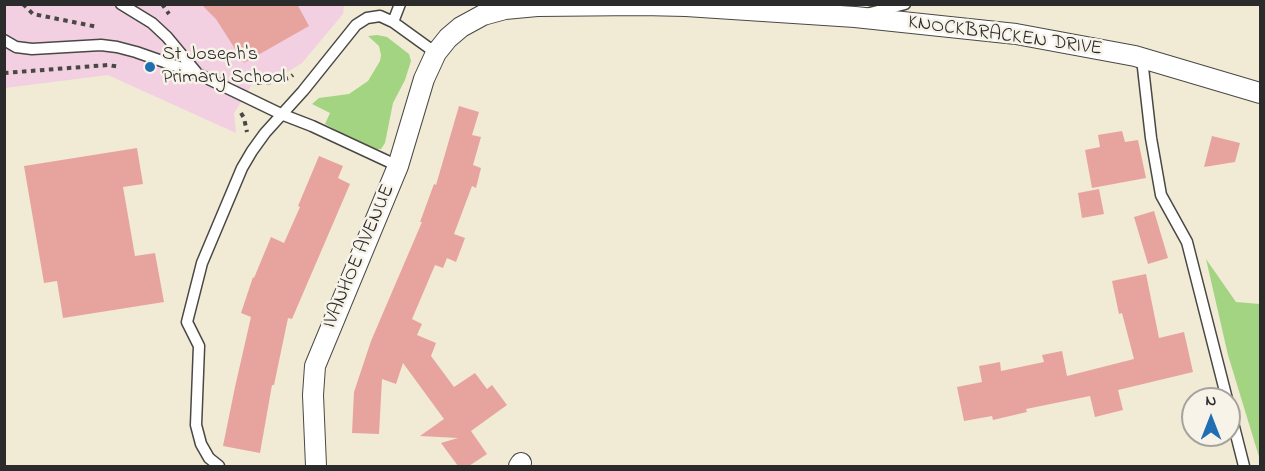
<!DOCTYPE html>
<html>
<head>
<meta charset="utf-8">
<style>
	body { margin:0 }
	#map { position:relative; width:1265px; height:471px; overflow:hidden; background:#f1ead5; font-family:"Indie Flower",sans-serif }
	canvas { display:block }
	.frame { position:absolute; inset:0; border:6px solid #2b2b2b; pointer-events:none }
	.north { position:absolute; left:1181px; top:387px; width:60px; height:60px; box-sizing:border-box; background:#f7f3e8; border:2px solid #a5a39c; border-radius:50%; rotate:0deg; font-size:16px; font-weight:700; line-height:24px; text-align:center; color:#2b2b2b }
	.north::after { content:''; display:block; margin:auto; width:21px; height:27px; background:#1f6fb2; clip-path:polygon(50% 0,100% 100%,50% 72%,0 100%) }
</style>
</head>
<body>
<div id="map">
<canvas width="1265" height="471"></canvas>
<div class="frame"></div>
<div class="north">N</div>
</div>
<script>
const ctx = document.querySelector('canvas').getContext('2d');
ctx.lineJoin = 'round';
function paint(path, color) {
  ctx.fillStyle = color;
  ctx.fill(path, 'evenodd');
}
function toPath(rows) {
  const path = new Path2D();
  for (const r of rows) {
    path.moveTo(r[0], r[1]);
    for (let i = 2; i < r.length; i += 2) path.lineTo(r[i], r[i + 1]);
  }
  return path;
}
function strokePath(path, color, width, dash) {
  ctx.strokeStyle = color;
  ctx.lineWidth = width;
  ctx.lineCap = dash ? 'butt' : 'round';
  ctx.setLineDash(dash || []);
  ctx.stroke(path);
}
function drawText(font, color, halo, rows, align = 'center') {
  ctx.font = font + ' "Indie Flower",sans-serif';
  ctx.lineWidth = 5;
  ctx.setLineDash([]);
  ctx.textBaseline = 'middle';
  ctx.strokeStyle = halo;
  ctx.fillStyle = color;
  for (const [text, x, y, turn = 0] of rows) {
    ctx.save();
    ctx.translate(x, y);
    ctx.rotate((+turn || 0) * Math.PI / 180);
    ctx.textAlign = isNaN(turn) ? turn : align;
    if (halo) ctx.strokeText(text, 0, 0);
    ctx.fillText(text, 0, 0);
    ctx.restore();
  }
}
const built = toPath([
	[4,5,344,5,343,14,302,63,289,71,272,77,255,77,253,83,234,113,236,133,108,75,5,88]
]);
const green = toPath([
	[377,35,387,37,409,54,411,61,405,80,393,103,385,143,381,149,376,149,367,147,325,124,330,113,312,104,319,98,349,94,368,81,380,61,381,55,379,46,368,36],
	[1206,259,1236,302,1260,304,1260,460,1228,355]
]);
const building = toPath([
	[201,4,297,4,309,26,244,63,216,19],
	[459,106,479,112,472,135,481,137,473,165,481,168,476,188,472,186,454,234,465,238,456,262,447,258,443,268,435,265,412,319,422,324,417,335,436,343,431,356,454,387,475,373,487,389,492,385,507,405,471,431,487,454,469,466,458,466,441,443,458,438,420,436,444,419,403,363,396,384,382,379,379,434,352,433,354,392,371,341,422,222,420,222,434,184,436,185],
	[1122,131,1125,142,1138,140,1146,178,1092,188,1085,150,1100,147,1098,135],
	[1212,136,1240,143,1235,162,1204,167],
	[137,148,143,184,123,187,135,256,155,253,164,302,63,318,57,281,44,283,24,166],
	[319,156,343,166,338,178,350,184,292,319,288,318,274,385,272,385,260,453,223,446,235,387,251,317,241,313,253,277,254,278,271,237,284,243,300,207,298,206],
	[1099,189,1104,214,1082,218,1078,193],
	[1154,211,1168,258,1148,264,1134,217],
	[1146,274,1159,338,1184,332,1193,372,1118,390,1123,410,1095,417,1090,396,1026,409,1027,412,993,420,992,416,964,421,957,387,982,382,979,366,1000,362,1001,371,1044,362,1042,355,1062,351,1067,376,1134,359,1122,313,1119,314,1112,281]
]);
const path = toPath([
	[23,4,33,14,98,27],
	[162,4,169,14],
	[4,73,108,65,120,67],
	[257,83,273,82,289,78,293,75],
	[241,113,244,118,247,132]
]);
const service = toPath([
	[121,4,152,23,167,37,196,72],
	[870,13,905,4],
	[393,22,400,4],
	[4,40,16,47,32,49,101,45,117,47,136,52,196,73,281,114,312,126,398,166],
	[1142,59,1151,138,1161,195,1187,242,1227,399],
	[1229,407,1244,466],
	[219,466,209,458,201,444,196,425,199,346,187,322,202,263,242,168,252,151,265,133,303,91,356,25,367,18,380,16,393,22,436,53]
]);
const minor = toPath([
	[316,466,313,395,315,366,398,166,424,79,436,53,448,38,461,27,483,15,505,9,537,6,642,5,686,6,855,17,1016,34,1135,56,1260,93],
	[519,466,521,463]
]);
const markers = [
	[150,67,6,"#1f6fb2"]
];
const streetNames = [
	["KNOCKBRACKEN DRIVE",1005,37,8],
	["IVANHOE AVENUE",360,257,-67]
];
const poiNames = [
	["St Joseph's",162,56],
	["Primary School",162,79]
];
paint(built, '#f2cfe1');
paint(green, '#a3d482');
paint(building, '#e7a49f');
strokePath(service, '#494844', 13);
strokePath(minor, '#494844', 22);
strokePath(path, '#494844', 4, [4.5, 4.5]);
strokePath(service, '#fff', 10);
strokePath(minor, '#fff', 20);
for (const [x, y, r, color] of markers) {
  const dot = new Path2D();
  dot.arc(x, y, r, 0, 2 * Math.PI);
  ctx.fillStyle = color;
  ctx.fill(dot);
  strokePath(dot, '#f7f3e8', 2);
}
drawText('20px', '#2b2b2b', '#f7f3e8', streetNames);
drawText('20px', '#2b2b2b', '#f7f3e8', poiNames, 'left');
</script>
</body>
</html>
